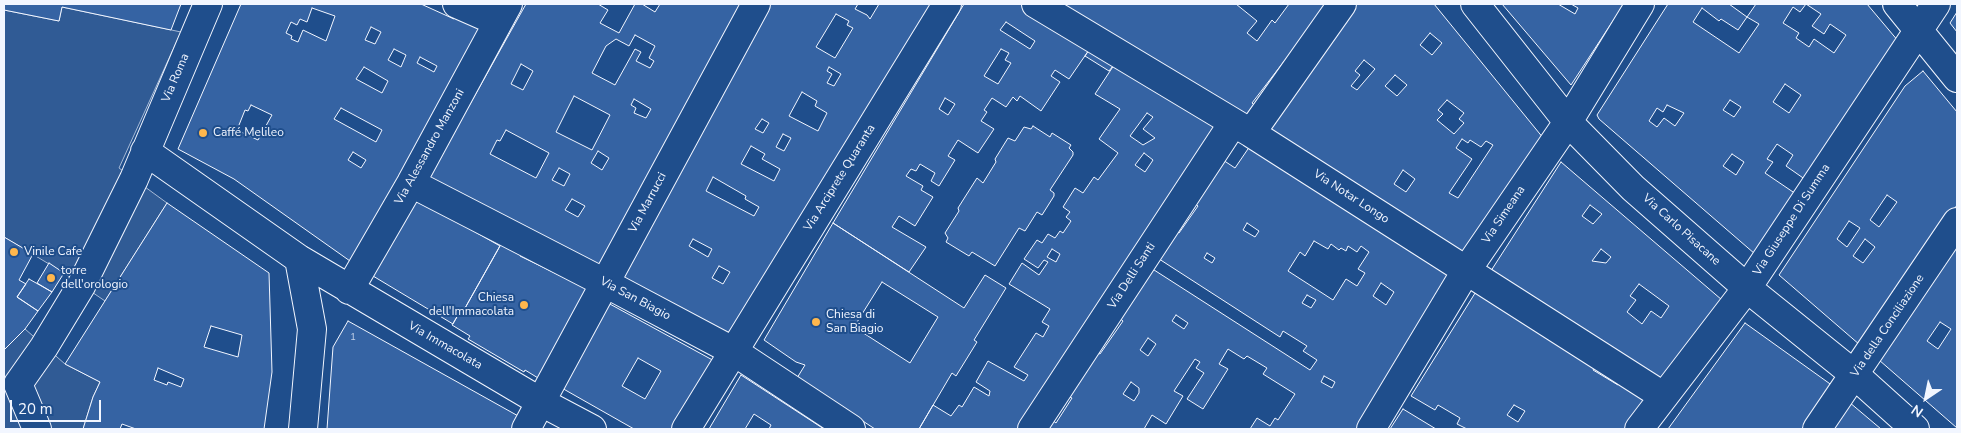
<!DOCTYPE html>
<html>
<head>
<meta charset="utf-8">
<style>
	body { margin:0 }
	#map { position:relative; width:1961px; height:433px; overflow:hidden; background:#1f4e8c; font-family:"Nunito Sans",sans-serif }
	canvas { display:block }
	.frame { position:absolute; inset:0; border:5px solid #f2f6ff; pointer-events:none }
	.north { position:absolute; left:1901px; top:373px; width:50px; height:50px; -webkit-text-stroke:4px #1f4e8c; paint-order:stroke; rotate:214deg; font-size:14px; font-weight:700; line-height:20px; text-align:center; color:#f2f6ff }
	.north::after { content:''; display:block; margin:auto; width:18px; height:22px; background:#f2f6ff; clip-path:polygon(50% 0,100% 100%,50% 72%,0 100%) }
	.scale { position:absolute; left:10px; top:400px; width:91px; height:22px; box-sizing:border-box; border:2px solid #f2f6ff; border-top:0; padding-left:6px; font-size:15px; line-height:18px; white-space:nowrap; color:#f2f6ff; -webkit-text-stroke:4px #1f4e8c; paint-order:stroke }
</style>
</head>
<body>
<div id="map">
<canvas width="1961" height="433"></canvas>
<div class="frame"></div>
<div class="north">N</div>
<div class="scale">20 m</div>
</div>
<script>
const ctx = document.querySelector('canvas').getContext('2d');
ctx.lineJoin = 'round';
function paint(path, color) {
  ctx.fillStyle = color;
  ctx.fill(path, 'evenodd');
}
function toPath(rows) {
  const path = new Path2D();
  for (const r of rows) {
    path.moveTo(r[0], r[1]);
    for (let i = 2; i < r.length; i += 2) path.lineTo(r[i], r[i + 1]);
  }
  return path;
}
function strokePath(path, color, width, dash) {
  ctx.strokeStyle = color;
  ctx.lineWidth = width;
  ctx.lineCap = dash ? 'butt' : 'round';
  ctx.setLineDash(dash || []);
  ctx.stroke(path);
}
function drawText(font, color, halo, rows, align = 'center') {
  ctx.font = font + ' "Nunito Sans",sans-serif';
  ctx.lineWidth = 4;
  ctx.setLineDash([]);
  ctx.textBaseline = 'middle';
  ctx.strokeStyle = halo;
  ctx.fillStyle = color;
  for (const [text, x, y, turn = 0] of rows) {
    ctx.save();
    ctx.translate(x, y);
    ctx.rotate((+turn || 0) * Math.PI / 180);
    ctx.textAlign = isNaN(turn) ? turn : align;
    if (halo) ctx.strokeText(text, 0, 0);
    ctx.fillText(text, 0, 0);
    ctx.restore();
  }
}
const parking = toPath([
	[62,7,181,32,119,168,167,203,105,301,64,273,4,237,4,10,59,21,62,7],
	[25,329,65,364,100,382,93,397,83,429,4,429,4,350,25,329]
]);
const building = toPath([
	[4,4,181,4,171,30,62,7,59,21,4,10,4,4],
	[241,4,421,4,454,19,457,12,482,23,430,122,350,261,234,179,178,149,241,4],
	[312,8,335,16,326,41,303,30,298,42,291,39,292,36,286,33,291,22,297,25,300,19,307,22,312,8],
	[371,27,381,32,375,44,365,40,371,27],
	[394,49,406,55,401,67,388,60,394,49],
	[420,57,437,66,434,72,417,63,420,57],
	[364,67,388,81,382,93,356,79,364,67],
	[251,105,272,115,258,140,237,130,245,110,248,111,251,105],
	[341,108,382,130,376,142,334,119,341,108],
	[353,152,366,160,361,168,348,160,353,152],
	[526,4,598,4,608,10,600,23,619,33,635,4,642,4,655,12,660,4,744,4,601,269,428,179,526,4],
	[635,35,655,46,649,58,654,61,650,68,636,61,641,52,635,49,615,85,592,73,606,46,616,39,629,46,635,35],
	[521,64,533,71,523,90,511,84,521,64],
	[574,96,610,115,592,150,556,132,574,96],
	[634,99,651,109,646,118,634,113,636,108,631,105,634,99],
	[506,130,549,153,536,178,490,154,497,140,500,141,506,130],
	[598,151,609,158,602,170,591,163,598,151],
	[559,168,570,174,564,186,552,180,559,168],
	[572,199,585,206,578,217,565,210,572,199],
	[769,4,858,4,855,9,867,15,870,19,879,4,938,4,733,340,620,278,769,4],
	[836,14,849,21,847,25,853,28,835,58,816,47,836,14],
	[829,67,841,74,834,86,827,83,832,74,827,71,829,67],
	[802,92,817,101,815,106,827,113,818,131,789,116,802,92],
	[762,119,769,123,763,133,755,129,762,119],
	[783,134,791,138,784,151,776,147,783,134],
	[751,146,765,154,762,159,780,169,774,181,741,164,751,146],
	[713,177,746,196,745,199,759,207,754,216,706,191,713,177],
	[693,239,712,249,708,257,689,246,693,239],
	[719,266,730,272,723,284,712,278,719,266],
	[964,4,1023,4,1091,47,1069,79,1055,70,1051,76,1060,82,1041,111,1020,96,1017,101,1013,97,1006,107,992,98,984,110,987,112,981,121,994,129,978,153,958,140,948,156,955,160,939,186,931,181,935,173,920,164,916,171,911,169,906,176,923,186,921,190,933,197,915,226,899,216,892,227,926,247,909,272,833,223,964,4],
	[1006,22,1035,41,1030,49,1000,30,1006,22],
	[1001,49,1009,53,1005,60,1011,63,998,84,984,76,1001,49],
	[945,98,955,104,948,115,939,109,945,98],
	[1050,4,1236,4,1257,21,1247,33,1257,41,1272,20,1275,23,1289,4,1330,4,1298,55,1292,51,1252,103,1258,108,1250,120,1050,4],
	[1350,4,1434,4,1544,139,1463,261,1268,140,1266,124,1350,4],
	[1430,33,1442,43,1432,55,1420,45,1430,33],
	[1364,60,1375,69,1357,90,1351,86,1360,75,1355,71,1364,60],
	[1395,75,1407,85,1397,96,1385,86,1395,75],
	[1447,100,1464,113,1459,119,1464,123,1454,134,1437,120,1443,114,1438,110,1447,100],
	[1462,139,1468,143,1470,140,1481,147,1486,141,1493,145,1458,198,1449,193,1472,159,1456,148,1462,139],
	[1403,170,1415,179,1406,192,1394,184,1403,170],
	[1502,4,1558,4,1575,14,1578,8,1571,4,1624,4,1571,85,1502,4],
	[1668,4,1729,4,1747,17,1756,4,1806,4,1800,12,1793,7,1783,23,1799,33,1796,38,1809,47,1814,39,1834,53,1846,35,1830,24,1824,34,1812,26,1821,14,1806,4,1867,4,1899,42,1806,180,1786,166,1793,155,1777,144,1767,159,1773,162,1765,173,1796,194,1755,254,1599,119,1597,115,1668,4],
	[1702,8,1719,21,1721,19,1738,30,1747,17,1759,24,1739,53,1693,22,1702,8],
	[1785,84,1801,95,1789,113,1773,102,1785,84],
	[1730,100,1741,107,1734,117,1723,110,1730,100],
	[1667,105,1684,113,1675,126,1664,118,1657,127,1649,121,1657,108,1663,112,1667,105],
	[1732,154,1744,162,1736,175,1723,166,1732,154],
	[1957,12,1957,32,1950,23,1957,12],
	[1091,47,1116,62,1109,71,1085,56,1091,47],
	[1116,62,1140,82,1161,95,1163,92,1222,128,1024,429,919,429,933,405,951,416,959,405,962,407,974,387,989,396,990,391,976,382,988,361,1024,381,1028,375,1014,367,1036,333,1043,337,1049,326,1042,322,1050,309,1009,284,1022,263,1039,275,1048,262,1044,260,1038,268,1024,259,1037,240,1042,243,1048,234,1055,238,1060,231,1063,233,1071,221,1066,217,1070,212,1063,207,1075,188,1083,193,1094,177,1098,180,1118,153,1099,139,1120,109,1095,94,1116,62],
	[1147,113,1153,117,1143,129,1155,138,1143,145,1130,136,1147,113],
	[1144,153,1153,160,1145,172,1135,165,1144,153],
	[1052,249,1060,254,1056,262,1047,257,1052,249],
	[1923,71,1957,112,1957,205,1860,345,1779,275,1905,86,1923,71],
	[1887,195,1897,202,1879,227,1870,220,1887,195],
	[1849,221,1860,228,1847,247,1837,239,1849,221],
	[1865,239,1875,247,1863,263,1853,256,1865,239],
	[1033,126,1050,137,1052,133,1071,145,1069,148,1073,152,1073,155,1050,190,1054,193,1054,196,1042,215,1037,212,1025,231,1019,228,995,266,972,252,969,256,946,242,948,238,945,233,959,211,958,208,977,178,983,183,996,162,995,159,1008,138,1015,141,1024,127,1031,129,1033,126],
	[1250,146,1457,274,1359,429,1250,429,1257,418,1270,426,1275,418,1278,420,1295,394,1263,374,1267,368,1247,356,1244,359,1228,349,1219,364,1228,369,1203,409,1187,399,1204,373,1196,368,1200,362,1195,359,1174,391,1183,396,1166,424,1152,415,1144,429,1044,429,1051,419,1056,423,1072,398,1067,396,1096,352,1100,354,1123,321,1119,318,1151,268,1310,370,1317,360,1303,351,1307,346,1283,331,1280,337,1156,257,1175,230,1179,233,1198,206,1194,203,1223,160,1235,168,1250,146],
	[1247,223,1259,231,1255,237,1243,230,1247,223],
	[1314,241,1328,249,1331,244,1339,250,1341,248,1346,251,1348,246,1357,252,1361,246,1369,252,1358,269,1365,273,1357,286,1346,279,1333,300,1288,271,1300,252,1305,256,1314,241],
	[1207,253,1215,258,1212,263,1204,258,1207,253],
	[1381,283,1394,292,1386,305,1373,296,1381,283],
	[1307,295,1316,300,1311,308,1302,303,1307,295],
	[1176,315,1188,323,1184,329,1172,321,1176,315],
	[1148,338,1156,344,1148,356,1140,350,1148,338],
	[1324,376,1335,382,1332,388,1321,382,1324,376],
	[1131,382,1139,388,1139,393,1134,401,1123,394,1131,382],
	[1561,162,1722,300,1657,385,1487,277,1561,162],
	[1590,205,1602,214,1593,224,1582,216,1590,205],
	[1601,249,1611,257,1606,263,1592,261,1601,249],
	[1639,284,1669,306,1661,318,1651,311,1642,324,1627,312,1636,300,1630,296,1639,284],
	[417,199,500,246,460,317,458,315,453,324,373,276,417,199],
	[167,203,269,273,272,372,264,429,136,429,122,424,120,429,83,429,93,397,100,382,65,364,167,203],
	[211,326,242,335,238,357,204,347,211,326],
	[158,368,184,379,181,387,168,382,167,385,154,380,158,368],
	[833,223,964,308,985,275,1006,288,974,340,977,342,956,376,952,373,919,429,875,429,797,378,805,365,796,362,764,340,833,223],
	[882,282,938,317,910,363,854,327,882,282],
	[4,237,33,254,19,280,26,284,17,297,38,311,25,329,4,350,4,237],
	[501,244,521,254,520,256,590,290,543,381,525,370,524,372,468,339,470,336,452,325,458,315,460,317,501,244],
	[1957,247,1957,428,1879,360,1957,247],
	[1940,322,1951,329,1938,349,1927,341,1940,322],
	[49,263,64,273,52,292,37,283,49,263],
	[29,279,52,292,38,311,17,297,29,279],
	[1477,290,1596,365,1593,370,1618,385,1621,381,1648,398,1625,429,1467,429,1457,424,1460,418,1438,405,1435,410,1411,396,1477,290],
	[1514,405,1525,411,1518,422,1507,415,1514,405],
	[608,303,718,363,680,429,634,429,560,387,608,303],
	[638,358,661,371,645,399,622,386,638,358],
	[348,321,520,417,513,429,327,429,333,347,348,321],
	[1745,323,1833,386,1802,429,1668,429,1745,323],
	[741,375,824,429,769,429,771,425,754,414,745,429,709,429,741,375],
	[1849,402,1881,429,1830,429,1849,402],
	[1403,409,1436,429,1390,429,1403,409]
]);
const minor = toPath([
	[457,4,498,22],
	[1036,4,1251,133,1663,396],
	[1475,4,1568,122,1633,188,1747,288,1855,375,1915,429],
	[1897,4,1957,78],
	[1251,133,1342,4],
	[145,151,299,259,541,402,592,429],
	[411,183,605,283,733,351,851,429],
	[299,259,312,329,303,429],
	[349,290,411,183,508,4],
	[18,384,44,347,81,286,134,179,208,4],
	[18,384,37,429],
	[526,429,756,4],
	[686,429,947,4],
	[1032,429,1233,123],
	[1371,429,1466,271,1568,122,1640,4],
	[1639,429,1747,288,1936,4],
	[1817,429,1957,222]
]);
const markers = [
	[203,133,5,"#ffb74d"],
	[14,252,5,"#ffb74d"],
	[51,278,5,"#ffb74d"],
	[524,305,5,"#ffb74d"],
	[816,322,5,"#ffb74d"]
];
const numberNames = [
	["1",353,338]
];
const streetNames = [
	["Via Roma",176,78,-67],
	["Via Alessandro Manzoni",430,147,-61],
	["Via Arciprete Quaranta",840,178,-58],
	["Via Notar Longo",1351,197,33],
	["Via Marrucci",648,203,-62],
	["Via Simeana",1504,215,-56],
	["Via Giuseppe Di Summa",1792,220,-57],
	["Via Carlo Pisacane",1681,230,42],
	["Via Delli Santi",1132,276,-57],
	["Via San Biagio",635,299,28],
	["Via della Conciliazione",1888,326,-56],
	["Via Immacolata",445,346,30]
];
const poiNames = [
	["Caffé Melileo",213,133],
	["Vinile Cafe",24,252],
	["torre",61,271],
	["dell'orologio",61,285],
	["Chiesa",514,298,"right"],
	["dell'Immacolata",514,312,"right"],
	["Chiesa di",826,315],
	["San Biagio",826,329]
];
paint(parking, '#305b95');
strokePath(parking, '#a8bbd7', 1);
paint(building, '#3563a3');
strokePath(building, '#f2f6ff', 1);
strokePath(minor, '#f2f6ff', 30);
strokePath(minor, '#1f4e8c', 28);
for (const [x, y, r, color] of markers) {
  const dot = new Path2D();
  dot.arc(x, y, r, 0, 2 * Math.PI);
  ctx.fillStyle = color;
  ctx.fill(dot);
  strokePath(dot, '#1f4e8c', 2);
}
drawText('10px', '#c3d1e8', null, numberNames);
drawText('12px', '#f2f6ff', '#1f4e8c', streetNames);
drawText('12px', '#f2f6ff', '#1f4e8c', poiNames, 'left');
</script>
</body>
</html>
